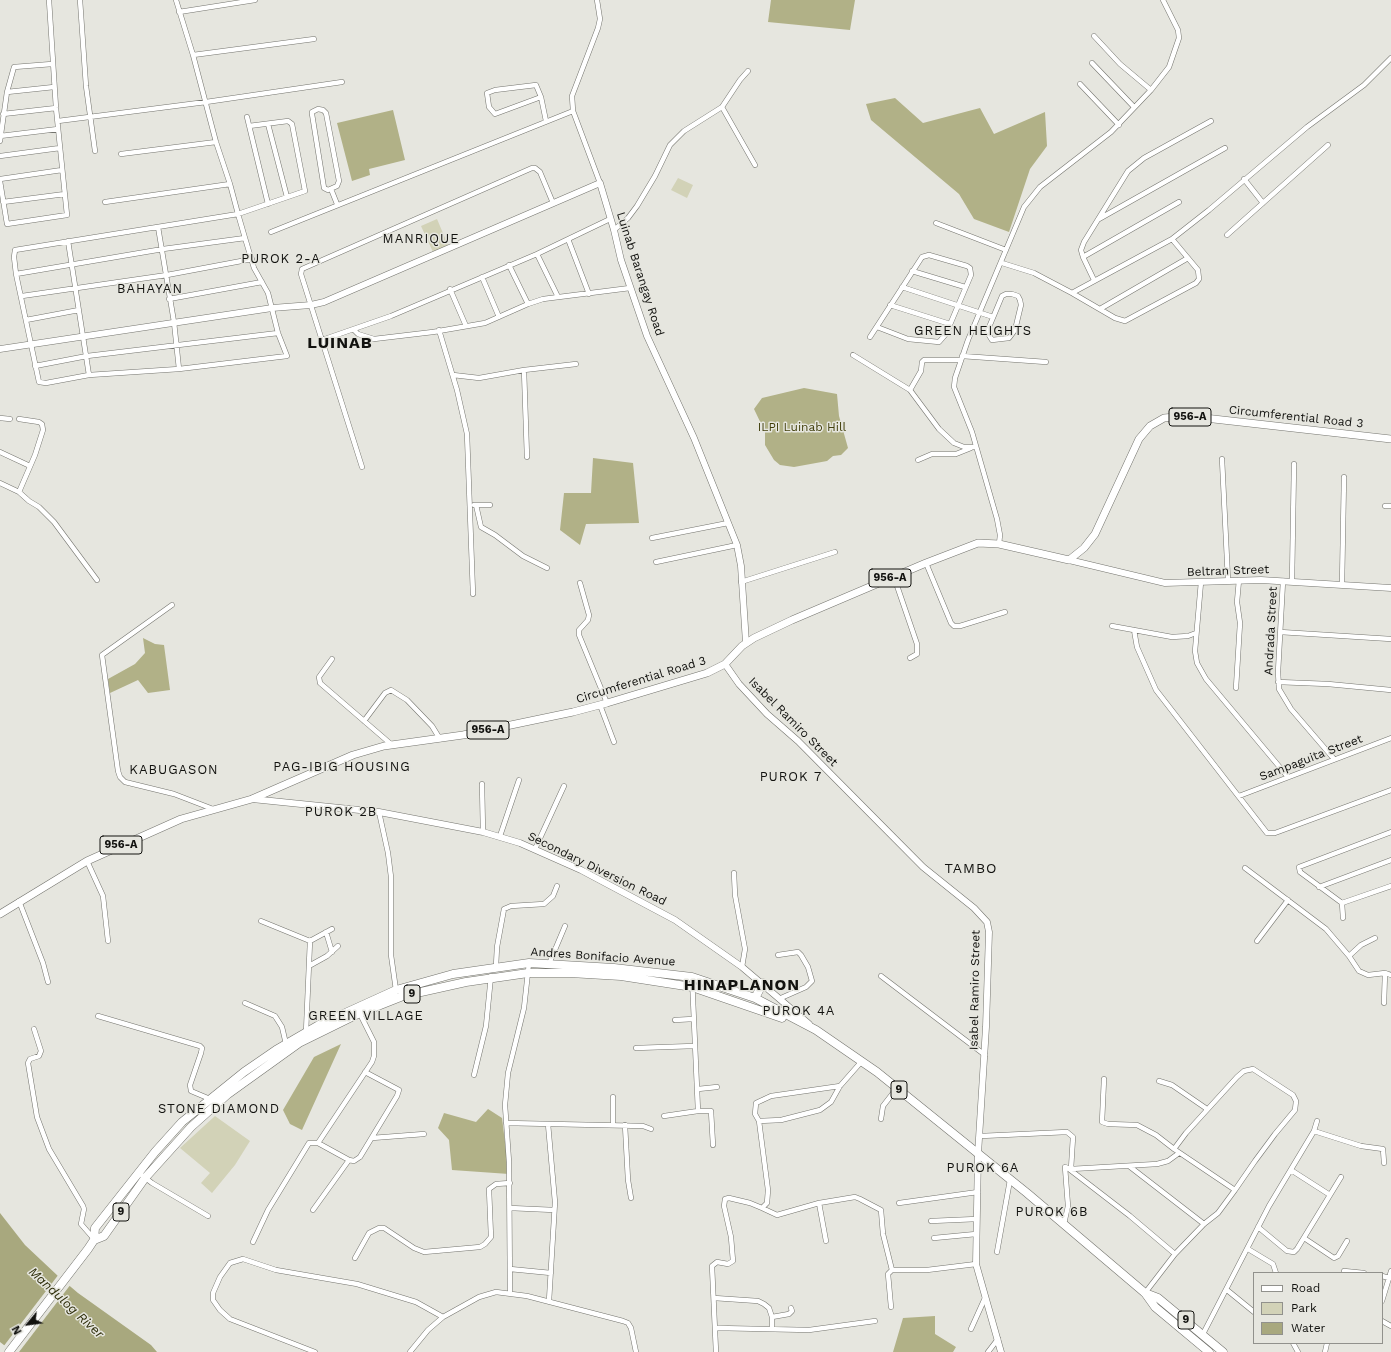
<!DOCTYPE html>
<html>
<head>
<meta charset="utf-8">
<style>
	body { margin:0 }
	#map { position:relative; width:1391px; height:1352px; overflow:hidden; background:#e6e6df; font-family:"Work Sans",sans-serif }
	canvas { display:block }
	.legend { position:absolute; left:1253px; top:1272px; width:130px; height:72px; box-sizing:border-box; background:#e6e6df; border:1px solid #91918c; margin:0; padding:5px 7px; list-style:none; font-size:12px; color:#12120f }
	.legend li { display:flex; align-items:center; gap:8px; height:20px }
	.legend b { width:20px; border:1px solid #91918c }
	.north { position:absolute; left:8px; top:1304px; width:40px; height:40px; -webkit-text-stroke:3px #e6e6df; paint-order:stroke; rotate:241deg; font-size:11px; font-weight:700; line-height:16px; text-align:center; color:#12120f }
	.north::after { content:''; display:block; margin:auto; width:14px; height:18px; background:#12120f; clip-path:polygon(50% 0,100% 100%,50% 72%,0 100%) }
</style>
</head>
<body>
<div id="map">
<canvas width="1391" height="1352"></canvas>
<ul class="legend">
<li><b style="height:5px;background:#fff"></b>Road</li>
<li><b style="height:11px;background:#d2d2b7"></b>Park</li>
<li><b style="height:11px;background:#a8a87e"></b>Water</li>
</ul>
<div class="north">N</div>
</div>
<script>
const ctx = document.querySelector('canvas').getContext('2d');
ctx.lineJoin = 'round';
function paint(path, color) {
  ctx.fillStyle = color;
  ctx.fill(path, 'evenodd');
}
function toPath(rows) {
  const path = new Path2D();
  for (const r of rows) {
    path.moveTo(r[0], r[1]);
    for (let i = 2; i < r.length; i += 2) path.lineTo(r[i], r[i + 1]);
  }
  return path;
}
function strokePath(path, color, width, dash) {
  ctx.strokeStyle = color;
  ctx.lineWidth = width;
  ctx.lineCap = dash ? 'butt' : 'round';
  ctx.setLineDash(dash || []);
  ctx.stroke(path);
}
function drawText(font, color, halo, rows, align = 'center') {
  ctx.font = font + ' "Work Sans",sans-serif';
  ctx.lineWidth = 3;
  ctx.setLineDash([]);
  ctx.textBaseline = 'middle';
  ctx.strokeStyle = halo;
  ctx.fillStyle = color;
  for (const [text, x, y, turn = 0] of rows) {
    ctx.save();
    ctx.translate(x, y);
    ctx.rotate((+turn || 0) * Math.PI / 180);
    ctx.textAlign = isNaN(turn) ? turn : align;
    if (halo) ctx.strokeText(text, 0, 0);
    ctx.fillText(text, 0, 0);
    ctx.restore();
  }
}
const green = toPath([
	[678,178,693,185,687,198,671,190],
	[437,219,448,245,433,252,421,226],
	[215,1116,250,1141,235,1165,212,1193,201,1183,210,1173,180,1148]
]);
const forest = toPath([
	[771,0,855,0,850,30,768,22],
	[895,98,923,123,980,108,994,134,1045,112,1047,146,1030,169,1009,232,974,219,959,194,871,120,866,104],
	[393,110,405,160,369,169,370,175,352,181,337,123],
	[804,388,837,394,839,416,848,448,841,455,833,456,827,461,794,467,780,465,774,460,765,445,765,432,754,409,762,398],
	[593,458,633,463,639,523,586,524,580,545,560,530,564,493,591,493],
	[143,638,155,644,164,645,170,690,148,693,138,680,110,693,108,679,135,664,145,653],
	[341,1044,302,1130,290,1124,283,1110,314,1057],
	[488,1109,502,1118,509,1174,452,1170,449,1140,438,1128,444,1113,476,1122],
	[935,1316,935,1334,956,1347,953,1352,893,1352,903,1318]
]);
const water = toPath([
	[0,1213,25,1245,58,1276,78,1293,151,1345,157,1352,13,1352,0,1342]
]);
const pier = toPath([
	[59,1274,71,1284,19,1352,10,1352,3,1347]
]);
const street = toPath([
	[80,0,86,86,95,151],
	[176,0,193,55,216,142,230,184,238,214,245,238,254,268,268,293,278,333,287,356,179,369,89,375,46,383,39,382,16,274,14,257,15,250,238,214,305,191,292,124,288,121,249,126],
	[597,0,600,19,598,28,572,96,573,111,600,183],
	[179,12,255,0],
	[1094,36,1120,64,1151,90],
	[193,55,314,39],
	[1092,63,1134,107],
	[1080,84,1119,125],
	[7,92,54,87],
	[541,97,495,114,489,107,487,93,495,90,536,85,541,97,546,121],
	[722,107,740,80,748,71],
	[318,109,323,110,326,113,339,181,337,186,328,190,324,188,312,114,312,112,318,109],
	[3,114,56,108],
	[247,117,268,204],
	[58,121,206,102,342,82],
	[268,124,287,197],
	[0,136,58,129],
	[0,141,7,92,14,67,52,64],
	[121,154,216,142],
	[0,156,60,148],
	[0,179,62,170],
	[1244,179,1263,203],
	[0,181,7,224,67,215,56,108,49,0],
	[331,189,337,204],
	[3,202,65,194],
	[105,202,230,184],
	[1099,219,1225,148],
	[936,223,1006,250],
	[158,227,174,322,179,369],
	[614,230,628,218,637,206,655,176,670,145,684,131,722,107,755,165],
	[271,232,573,111],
	[1227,235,1328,145],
	[568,239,589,294],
	[68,241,89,375],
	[537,254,558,297],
	[1083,257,1081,250,1084,242,1128,171,1144,158,1211,121],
	[1002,263,1034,273,1072,293,1115,318,1125,321,1196,283,1199,279,1198,270,1172,239],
	[509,265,528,304],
	[912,271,965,287],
	[16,274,163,249,245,238],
	[482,277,499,317],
	[1094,280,1083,257,1179,202],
	[902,287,993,317],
	[450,289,466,326],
	[1072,293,1172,239,1209,210,1307,127,1364,85,1391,58],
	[1006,294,1012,294,1018,296,1020,300,1021,305,1015,330,1009,338,992,340,987,332,1002,296,1006,294],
	[22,296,167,275,252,259],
	[169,299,262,282],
	[890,305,950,324],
	[1100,309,1188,258],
	[26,320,79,310],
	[354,330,358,334,374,339,433,332,485,323,528,304,543,299,630,288],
	[439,330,457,390,467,434,473,594],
	[870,337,922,257,929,255,967,266,970,268,971,275,946,334,939,342,908,339,877,327],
	[322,340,391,316,537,254,610,219],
	[853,355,910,390,939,429,954,443,964,447,976,447],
	[962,356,1046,362],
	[35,366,87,356,278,333],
	[524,370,576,364],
	[453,375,479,378,524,370,527,457],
	[910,390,921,371,922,362,924,360,961,360],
	[0,418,10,419],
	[19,419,39,422,42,424,43,430,35,455,19,492],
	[0,452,30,466],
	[1222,459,1228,580],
	[918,460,932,454,956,454,971,448],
	[362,467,301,274,302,269,532,168,535,168,540,172,553,203],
	[0,483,19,492,29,501,39,507,54,522,97,580],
	[474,505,490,505],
	[476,505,481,527,495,535,523,556,547,568],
	[1385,506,1391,506],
	[652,538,728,523],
	[999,544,1000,535,997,519,972,432,954,387,955,378,968,340,1024,207,1040,187,1111,132,1151,90,1169,67,1179,38,1178,30,1163,0],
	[656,562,737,545],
	[926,563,951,623,954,626,960,626,1005,612],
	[894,577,917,644,917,654,910,658],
	[1283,581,1278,672,1279,689,1291,709,1334,759],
	[1292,581,1294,464],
	[741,582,835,552],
	[1201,582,1195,651,1197,663,1206,679,1288,777],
	[580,583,589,615,588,620,579,630,579,635,607,703],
	[1342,584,1344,477],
	[172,605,102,655,118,771,120,777,125,782,174,794,213,809],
	[1112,626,1172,637,1188,636,1196,633],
	[1134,630,1137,647,1156,690,1267,833,1275,833,1391,790],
	[1280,632,1391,639],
	[332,659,319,677,320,683,392,745],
	[1278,682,1328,684,1391,690],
	[1236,688,1240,623,1237,602,1239,580],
	[600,705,614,742],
	[364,721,385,693,391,690,407,700,432,726,440,739],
	[482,784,483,832],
	[1239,796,1391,738],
	[379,812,388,853,391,877,391,955,396,990],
	[500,836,519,780],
	[535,849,564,786],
	[87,861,103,896,108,941],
	[1245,868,1326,929,1349,956,1359,971,1368,975,1385,973,1391,975],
	[734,873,735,895,745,949,742,967],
	[1319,887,1391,860],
	[19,901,43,963,48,982],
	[1342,903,1391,886],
	[1343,918,1342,903,1300,872,1299,867,1391,832],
	[261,921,310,941,306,1032],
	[326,932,332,952],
	[310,941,332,929],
	[1257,941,1288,900],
	[778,955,798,952,801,955,808,967,812,981,806,987,781,998],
	[1349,956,1361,945,1375,938],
	[549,964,565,926],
	[309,966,327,956,338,946],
	[496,966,497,947,504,909,511,906,544,904,553,896,557,886],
	[881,976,985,1055],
	[692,977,698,1111],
	[245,1003,275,1016,282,1027,286,1044],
	[1384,1003,1385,973],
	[98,1016,200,1046,202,1048,201,1053,190,1085,191,1091,210,1099],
	[675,1020,693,1019],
	[34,1029,41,1051,39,1056,30,1059,28,1063,37,1117,49,1149,83,1206,84,1209,81,1224,94,1239],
	[636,1048,694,1046],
	[474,1075,486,1026,491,976],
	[1104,1079,1102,1122,1108,1124,1137,1125,1156,1135,1174,1149],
	[1159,1081,1172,1085,1207,1109],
	[840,1086,771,1096,756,1103,755,1114,759,1121,768,1190,767,1203,762,1208,777,1215,819,1203,855,1197,860,1199,881,1210,883,1234,892,1270],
	[698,1089,717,1087],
	[664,1116,698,1111,711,1111,713,1145],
	[881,1119,883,1106,897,1088],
	[759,1121,781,1120,820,1110,831,1102,840,1086,862,1061],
	[506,1123,643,1126,651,1129],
	[548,1124,555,1202,549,1301],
	[613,1125,613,1097],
	[625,1125,628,1180,631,1198],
	[1314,1131,1361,1146,1383,1149,1384,1163],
	[981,1136,1067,1132,1073,1137,1071,1169],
	[372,1138,424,1134],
	[318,1143,372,1062,374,1056,374,1042,359,1012],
	[1129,1166,1204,1224],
	[1069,1169,1130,1216,1175,1254],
	[1291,1170,1330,1195],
	[139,1173,152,1183,208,1216],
	[819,1203,826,1241],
	[899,1203,978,1192],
	[510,1208,554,1210],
	[313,1210,349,1160,354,1161,360,1157,397,1096,399,1090,365,1072],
	[931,1221,977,1219],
	[1064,1224,1068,1206,1065,1167,1071,1169,1157,1164,1168,1161,1179,1153],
	[1258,1227,1287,1251,1294,1252,1297,1249,1341,1177],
	[934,1238,976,1234],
	[1304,1238,1334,1258,1338,1256,1347,1241],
	[253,1242,268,1210,309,1143,318,1143,349,1160],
	[1248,1249,1273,1264,1276,1273],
	[997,1252,1010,1180],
	[355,1258,369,1233,379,1228,384,1228,414,1248,424,1252,480,1247,485,1244,491,1237,489,1189,496,1184,510,1183],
	[510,1269,551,1273],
	[1344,1271,1364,1273],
	[1391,1271,1389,1278,1391,1278],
	[1382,1276,1389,1278,1382,1301],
	[1227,1290,1254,1312],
	[510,1293,509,1162,505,1105,508,1073,524,1008,529,963],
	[1145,1293,1175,1254,1204,1224,1218,1213,1235,1190,1255,1161,1275,1134,1295,1110,1296,1101,1293,1095,1253,1069,1244,1071,1237,1077,1186,1133,1174,1149,1235,1190],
	[714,1298,758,1301,764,1304,769,1308,772,1317,772,1329],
	[891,1307,888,1274,892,1270,927,1270,976,1264],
	[772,1317,789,1314,792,1311,791,1308],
	[1382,1321,1391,1326],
	[717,1328,809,1330,875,1321],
	[971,1329,985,1298],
	[1203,1334,1269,1206,1314,1131,1317,1121],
	[1293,1343,1298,1352],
	[315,1352,230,1319,220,1310,213,1300,213,1293,220,1277,230,1263,243,1259,276,1270,357,1284,416,1302,443,1317],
	[410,1352,428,1330,443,1317,479,1297,496,1292,527,1296,623,1321,628,1323,631,1328,636,1352],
	[716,1352,712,1266,717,1262,728,1264,733,1261,731,1237,724,1206,725,1199,729,1198,750,1203,762,1208],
	[988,1352,998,1339],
	[1325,1352,1327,1343]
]);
const secondary = toPath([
	[0,349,272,308,311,305,324,302,600,183,614,230,621,260,647,336,694,438,737,545,741,566,746,643],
	[1069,560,1165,583,1261,580,1391,588],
	[725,664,739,684,767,714,798,741,923,867,974,908,987,922,989,932,986,1027,978,1154,976,1264,1001,1352],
	[252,799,379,812,483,832,520,843,581,870,675,920,742,967,809,1024]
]);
const primary = toPath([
	[0,914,87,861,181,819,252,799,353,755,384,746,463,735,573,712,607,703,707,673,725,664,742,646,754,638,792,620,926,563,978,543,999,544,1069,560,1084,548,1095,534,1139,439,1150,426,1164,418,1187,416,1391,439]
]);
const highway = toPath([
	[755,998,763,983],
	[94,1240,104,1236,145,1178,191,1127,228,1094,299,1043,360,1013,403,996,466,982,528,973,570,973,621,976,692,987,782,1018],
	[1145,1293,1158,1298,1223,1352],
	[9,1352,88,1249,94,1240,95,1228,155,1152,182,1122,244,1072,276,1050,319,1025,396,990,453,974,529,963,614,968,692,977,755,998,816,1030,877,1072,1027,1193,1145,1293,1155,1307,1209,1352]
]);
const shields = [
	[1190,417,42],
	[890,578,42],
	[488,730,42],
	[121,845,42],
	[412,994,16],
	[899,1090,16],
	[121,1212,16],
	[1186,1320,16]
];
const shieldNames = [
	["956-A",1190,417],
	["956-A",890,578],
	["956-A",488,730],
	["956-A",121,845],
	["9",412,994],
	["9",899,1090],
	["9",121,1212],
	["9",1186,1320]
];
const streetNames = [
	["Luinab Barangay Road",640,274,72],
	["Circumferential Road 3",1296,417,6],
	["Beltran Street",1228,571,-2],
	["Andrada Street",1271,631,-87],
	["Circumferential Road 3",641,680,-17],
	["Isabel Ramiro Street",793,722,45],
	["Sampaguita Street",1311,758,-21],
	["Secondary Diversion Road",597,869,26],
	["Andres Bonifacio Avenue",603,957,4],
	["Isabel Ramiro Street",975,990,-89]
];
const parkNames = [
	["ILPI Luinab Hill",802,427]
];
const neighbourhoodNames = [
	["MANRIQUE",421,239],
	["PUROK 2-A",281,259],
	["BAHAYAN",150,289],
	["GREEN HEIGHTS",973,331],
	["PAG-IBIG HOUSING",342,767],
	["KABUGASON",174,770],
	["PUROK 7",791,777],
	["PUROK 2B",341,812],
	["PUROK 4A",799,1011],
	["GREEN VILLAGE",366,1016],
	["STONE DIAMOND",219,1109],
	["PUROK 6A",983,1168],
	["PUROK 6B",1052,1212]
];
const waterNames = [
	["Mandulog River",66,1303,43]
];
const quarterNames = [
	["TAMBO",971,869]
];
const districtNames = [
	["LUINAB",340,343],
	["HINAPLANON",742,985]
];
paint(green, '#d2d2b7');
paint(forest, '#b1b187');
paint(water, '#a8a87e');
paint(pier, '#e6e6df');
strokePath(street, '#74746e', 5.5);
strokePath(secondary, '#74746e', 7);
strokePath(primary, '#74746e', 8);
strokePath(highway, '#74746e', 9);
strokePath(street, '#fff', 4.5);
strokePath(secondary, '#fff', 6);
strokePath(primary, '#fff', 7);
strokePath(highway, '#fff', 8);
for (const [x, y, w] of shields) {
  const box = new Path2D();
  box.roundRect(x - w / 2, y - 9, w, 18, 3);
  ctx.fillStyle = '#e6e6df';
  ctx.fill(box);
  strokePath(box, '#12120f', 1);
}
drawText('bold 11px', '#12120f', null, shieldNames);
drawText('12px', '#12120f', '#e6e6df', streetNames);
drawText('12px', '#413f0b', '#e6e6df', parkNames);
ctx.letterSpacing = '1px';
drawText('13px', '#12120f', '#e6e6df', neighbourhoodNames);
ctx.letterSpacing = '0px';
drawText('italic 13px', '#2e2e0a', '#e6e6df', waterNames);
ctx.letterSpacing = '1px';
drawText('14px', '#12120f', '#e6e6df', quarterNames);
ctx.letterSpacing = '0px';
ctx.letterSpacing = '1px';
drawText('bold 16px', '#12120f', '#e6e6df', districtNames);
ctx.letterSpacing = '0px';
</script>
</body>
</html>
